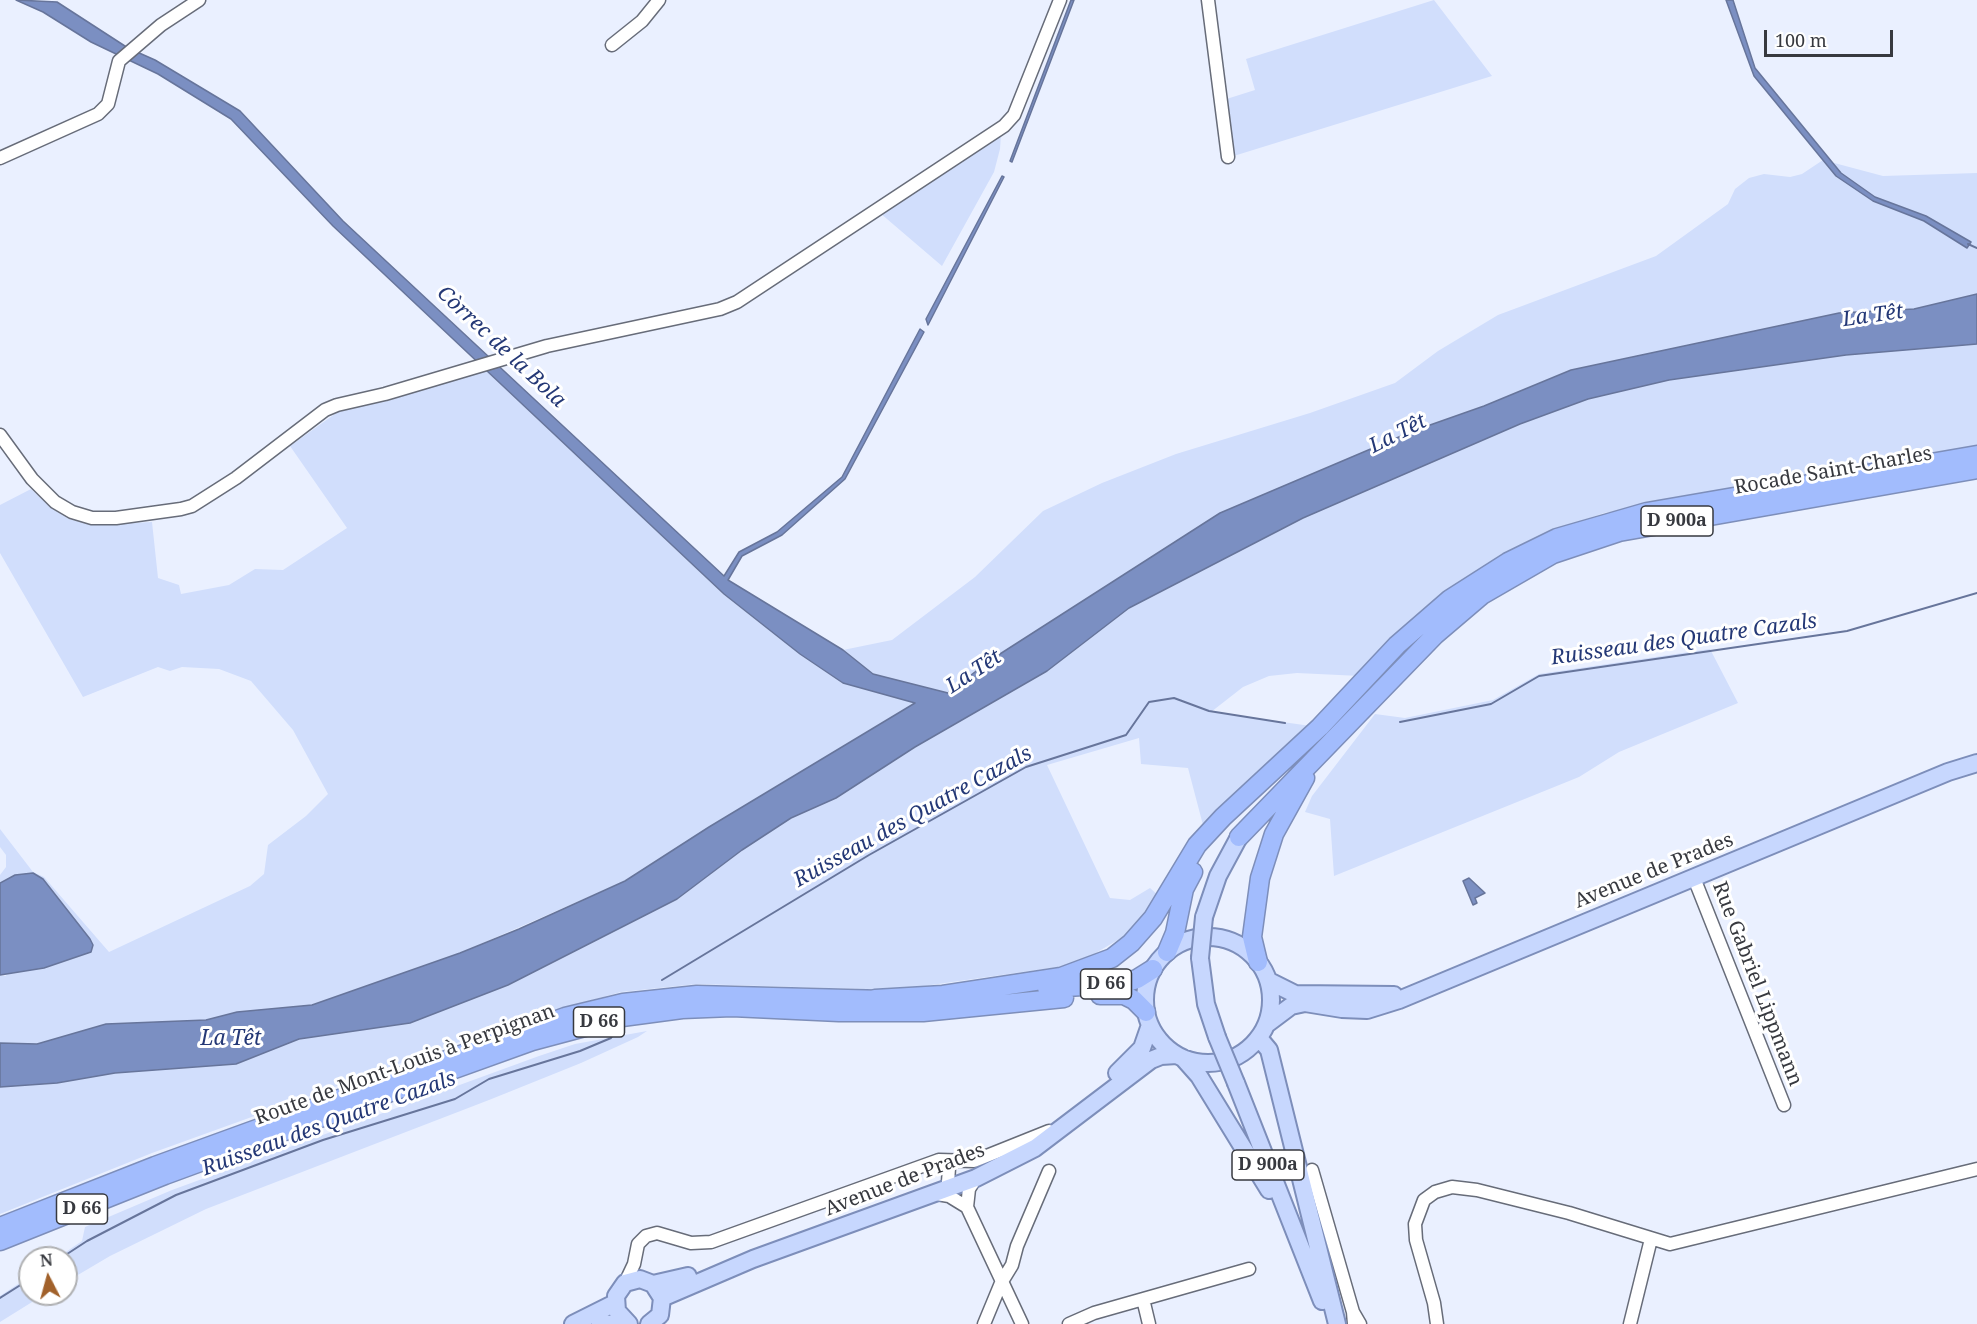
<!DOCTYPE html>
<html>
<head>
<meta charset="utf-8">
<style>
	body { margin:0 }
	#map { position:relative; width:1977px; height:1324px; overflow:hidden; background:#eaf0ff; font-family:"Noto Serif",serif }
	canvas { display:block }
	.north { position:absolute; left:18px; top:1246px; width:60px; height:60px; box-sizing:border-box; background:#fff; border:2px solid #afb0b2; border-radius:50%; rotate:354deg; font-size:16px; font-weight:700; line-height:24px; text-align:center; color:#37393f }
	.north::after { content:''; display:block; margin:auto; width:21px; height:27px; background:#a1612b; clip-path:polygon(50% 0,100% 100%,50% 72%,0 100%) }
	.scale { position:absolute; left:1764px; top:30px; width:129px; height:27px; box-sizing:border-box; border:3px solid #37393f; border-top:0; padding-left:8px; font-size:18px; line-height:21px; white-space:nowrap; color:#37393f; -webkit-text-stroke:4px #fff; paint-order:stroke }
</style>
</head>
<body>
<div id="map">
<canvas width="1977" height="1324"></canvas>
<div class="north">N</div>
<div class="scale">100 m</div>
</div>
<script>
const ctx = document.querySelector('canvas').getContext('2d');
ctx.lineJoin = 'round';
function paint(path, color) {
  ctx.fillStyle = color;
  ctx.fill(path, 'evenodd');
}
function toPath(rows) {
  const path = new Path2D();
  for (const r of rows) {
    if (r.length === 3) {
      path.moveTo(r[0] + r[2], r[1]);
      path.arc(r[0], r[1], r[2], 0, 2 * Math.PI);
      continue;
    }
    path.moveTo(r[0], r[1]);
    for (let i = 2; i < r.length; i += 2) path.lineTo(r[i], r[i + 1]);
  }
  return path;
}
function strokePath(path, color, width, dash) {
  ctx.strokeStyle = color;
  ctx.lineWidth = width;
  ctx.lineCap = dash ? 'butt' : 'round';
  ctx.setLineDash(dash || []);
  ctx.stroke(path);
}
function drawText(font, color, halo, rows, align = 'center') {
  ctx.font = font + ' "Noto Serif",serif';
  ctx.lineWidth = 6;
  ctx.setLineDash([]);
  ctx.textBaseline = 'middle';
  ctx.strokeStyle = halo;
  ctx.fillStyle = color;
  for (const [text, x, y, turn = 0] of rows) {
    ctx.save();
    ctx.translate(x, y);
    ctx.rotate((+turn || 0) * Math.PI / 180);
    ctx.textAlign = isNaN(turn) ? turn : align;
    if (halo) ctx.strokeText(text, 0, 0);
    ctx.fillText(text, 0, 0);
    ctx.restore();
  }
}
const green = toPath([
	[1434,0,1492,76,1224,159,1217,102,1255,90,1246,59],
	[1001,134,1000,149,994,172,942,266,880,213],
	[1823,160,1883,176,1977,173,1977,294,1914,309,1839,313,1570,370,1484,406,1413,431,1220,513,989,661,948,693,873,674,843,650,892,640,975,577,1043,511,1102,483,1176,454,1310,413,1395,383,1438,351,1498,315,1656,256,1728,204,1735,189,1749,178,1764,174,1790,177,1802,174],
	[1977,344,1977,447,1604,513,1554,530,1510,550,1458,582,1420,613,1360,676,1297,673,1269,676,1243,687,1211,712,1311,726,1203,825,1188,768,1141,764,1139,738,1047,765,1110,898,1130,900,1150,888,1159,896,1133,931,1094,954,1065,966,896,990,697,984,621,992,523,1019,152,1153,0,1214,0,1087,57,1083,115,1073,235,1064,299,1039,410,1023,508,985,677,899,742,850,791,818,836,798,915,747,1047,671,1129,608,1303,518,1520,424,1588,399,1669,380,1846,355],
	[486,370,723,594,800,654,843,683,916,703,709,827,625,881,460,953,312,1005,237,1012,206,1020,106,1024,37,1044,0,1043,0,975,6,976,33,873,15,875,0,883,0,875,6,867,6,855,0,847,0,829,33,872,44,877,109,952,250,886,264,874,268,845,306,816,328,794,293,730,251,681,219,669,182,667,170,671,158,667,83,697,0,553,0,505,31,489,51,508,69,519,91,525,152,522,158,578,179,585,181,594,229,585,255,569,283,570,347,528,290,446,339,411,387,401],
	[1710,649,1738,703,1619,752,1579,777,1334,876,1330,819,1305,812,1312,796,1375,714,1405,718,1493,700,1539,674],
	[647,1031,638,1037,581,1063,489,1100,206,1209,110,1256,66,1282,66,1258,57,1258,82,1241,85,1227,172,1190,539,1056,575,1044],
	[30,1276,30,1294,45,1294,0,1322,0,1296]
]);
const water = toPath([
	[16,0,57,2,128,48,155,60,240,111,343,221,724,576,739,552,777,532,842,477,920,329,924,332,845,479,782,535,742,556,728,580,843,650,873,674,948,693,989,661,1220,513,1413,431,1484,406,1571,370,1839,313,1914,309,1977,294,1977,344,1846,355,1669,380,1588,399,1520,424,1303,518,1129,608,1047,671,915,747,836,798,791,818,742,850,677,899,508,985,410,1023,299,1039,236,1064,115,1073,57,1083,0,1087,0,1043,37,1044,106,1024,206,1020,237,1012,312,1005,460,953,519,929,625,881,709,827,915,703,843,683,800,654,724,594,333,226,231,119,158,74,91,42,43,12,16,0],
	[1071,0,1074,0,1012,162,1010,161,1071,0],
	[1726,0,1733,0,1755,68,1841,173,1875,197,1926,216,1971,242,1967,248,1924,221,1873,201,1836,176,1754,76,1726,0],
	[1002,176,1004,177,928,325,926,319,1002,176],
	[33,873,43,879,90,939,93,945,91,952,44,968,0,975,0,883,15,875,33,873],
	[1469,878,1485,893,1475,898,1477,903,1473,905,1463,881,1469,878]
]);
const stream = toPath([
	[1968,244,1977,248],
	[1400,722,1491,704,1539,676,1847,631,1977,593],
	[662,980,869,855,1026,767,1126,735,1149,702,1174,698,1209,711,1285,723],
	[61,1258,87,1241,176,1195,323,1140,455,1099,489,1079,580,1051,611,1038,614,1034],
	[0,1298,30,1279]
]);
const minor = toPath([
	[1208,0,1228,157],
	[612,45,642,21,659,0],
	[0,158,98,114,108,104,119,61,161,25,199,0],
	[0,435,32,479,55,502,72,512,92,518,116,518,181,509,192,506,236,478,325,410,337,405,385,394,547,346,720,309,737,302,1004,126,1014,115,1060,0],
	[1694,878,1784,1105],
	[939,1160,949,1168,948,1182],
	[1312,1170,1353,1312],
	[976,1178,969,1189,967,1207,1022,1324],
	[937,1194,949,1196,967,1207],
	[625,1283,634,1264,638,1244,646,1236,657,1233,691,1243,711,1242,939,1160,974,1161,1049,1131],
	[1143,1299,1149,1324],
	[984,1324,1001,1283,1012,1265,1017,1246,1049,1171],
	[1069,1324,1094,1313,1249,1269],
	[1354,1324,1353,1312,1360,1324],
	[1437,1324,1434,1303,1416,1240,1415,1224,1424,1200,1435,1192,1452,1187,1477,1190,1569,1213,1670,1244,1977,1169],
	[1630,1324,1651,1239]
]);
const major = toPath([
	[1204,917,1218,876,1239,837],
	[1208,1000,63],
	[1200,958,1206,1004,1217,1037],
	[1269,981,1295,994,1394,995],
	[1267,1024,1291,1006,1305,1003,1342,1009,1367,1010,1399,1000,1948,772,1977,763],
	[1259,1038,1269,1050,1337,1324],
	[1183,1058,1199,1076,1269,1190],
	[1117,1073,1142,1048,1150,1025],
	[1236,1083,1322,1301],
	[653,1284,688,1276],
	[662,1298,753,1259,976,1178,1035,1148,1151,1060,1161,1056,1177,1055],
	[573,1324,615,1303],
	[600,1324,626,1323],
	[629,1324,617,1311,616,1296,625,1283,640,1279,653,1284,662,1298,660,1315,649,1324]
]);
const highway = toPath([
	[1239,837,1435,635,1482,595,1553,554,1619,532,1977,469],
	[1167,952,1175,933,1184,889,1193,872],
	[1258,962,1252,937,1260,878,1274,834,1305,778],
	[1047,988,1120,984,1137,979,1153,969],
	[1100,995,1124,995,1134,1000,1146,1012],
	[875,999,943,995,1061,977,1112,958,1131,943,1153,918,1197,845,1223,817,1320,727,1397,645,1450,599,1508,562,1557,538,1647,512,1977,455],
	[0,1227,155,1166,565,1017,623,1003,697,995,885,1000],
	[0,1241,165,1175,410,1085,532,1041,622,1017,682,1009,732,1007,839,1012,923,1012,1064,998]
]);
const majorBridge = toPath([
	[1200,958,1204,917],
	[1217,1037,1236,1083]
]);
const shields = [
	[1677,521,72],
	[1106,984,51],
	[599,1022,51],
	[1268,1165,72],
	[82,1209,51]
];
const shieldNames = [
	["D 900a",1677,521],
	["D 66",1106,984],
	["D 66",599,1022],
	["D 900a",1268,1165],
	["D 66",82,1209]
];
const streetNames = [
	["Rocade Saint-Charles",1833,471,-10],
	["Avenue de Prades",1654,871,-22],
	["Rue Gabriel Lippmann",1757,984,69],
	["Route de Mont-Louis à Perpignan",405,1065,-20],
	["Avenue de Prades",905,1180,-21]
];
const waterNames = [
	["La Têt",1873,316,-8],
	["Còrrec de la Bola",501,347,43],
	["La Têt",1398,434,-27],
	["Ruisseau des Quatre Cazals",1684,640,-8],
	["La Têt",974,672,-33],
	["Ruisseau des Quatre Cazals",913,817,-29],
	["La Têt",231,1039],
	["Ruisseau des Quatre Cazals",329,1124,-20]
];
paint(green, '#d1defc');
paint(water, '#7b8fc2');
strokePath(water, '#67759b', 1.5);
strokePath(stream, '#67759b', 2);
strokePath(minor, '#676c79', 15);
strokePath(major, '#7d8eba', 20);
strokePath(highway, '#7d8eba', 21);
strokePath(minor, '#fff', 12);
strokePath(major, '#c7d7fe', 16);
strokePath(highway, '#a2bcfd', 18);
strokePath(majorBridge, '#7d8eba', 20, []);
strokePath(majorBridge, '#c7d7fe', 16);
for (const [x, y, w] of shields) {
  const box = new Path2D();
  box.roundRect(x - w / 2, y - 15, w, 30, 4.5);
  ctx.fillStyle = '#fff';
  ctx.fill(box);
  strokePath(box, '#37393f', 1.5);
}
drawText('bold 18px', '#37393f', null, shieldNames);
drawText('20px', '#37393f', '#fff', streetNames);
drawText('italic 21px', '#243876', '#fff', waterNames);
</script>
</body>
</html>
